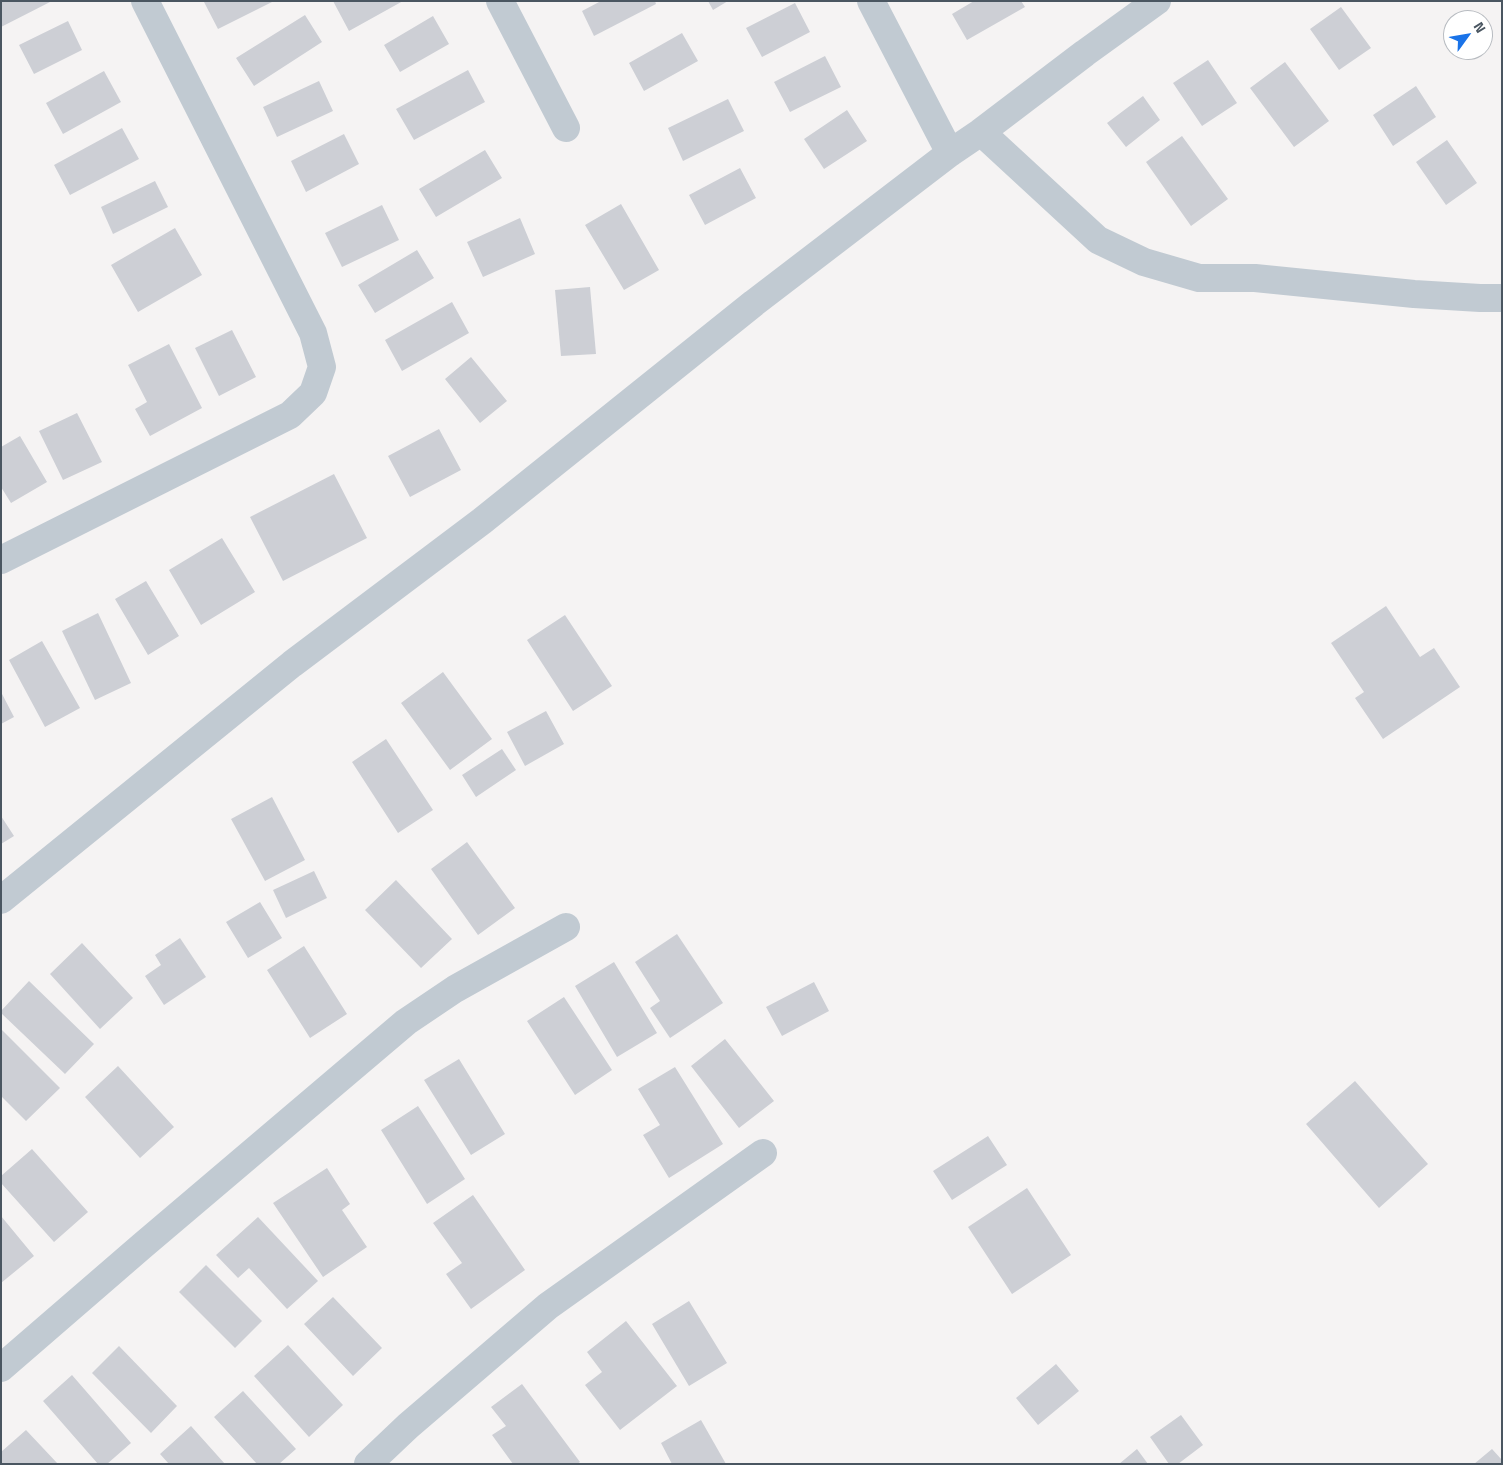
<!DOCTYPE html>
<html>
<head>
<meta charset="utf-8">
<style>
	body { margin:0 }
	#map { position:relative; width:1503px; height:1465px; overflow:hidden; background:#f5f3f3; font-family:"Titillium Web",sans-serif }
	canvas { display:block }
	.frame { position:absolute; inset:0; border:2px solid #4a5661; pointer-events:none }
	.north { position:absolute; left:1443px; top:10px; width:50px; height:50px; box-sizing:border-box; background:#fff; border:1px solid #b7bbc0; border-radius:50%; rotate:58deg; font-size:14px; font-weight:700; line-height:20px; text-align:center; color:#4a5661 }
	.north::after { content:''; display:block; margin:auto; width:18px; height:22px; background:#1a73e8; clip-path:polygon(50% 0,100% 100%,50% 72%,0 100%) }
</style>
</head>
<body>
<div id="map">
<canvas width="1503" height="1465"></canvas>
<div class="frame"></div>
<div class="north">N</div>
</div>
<script>
const ctx = document.querySelector('canvas').getContext('2d');
ctx.lineJoin = 'round';
function paint(path, color) {
  ctx.fillStyle = color;
  ctx.fill(path, 'evenodd');
}
function toPath(rows) {
  const path = new Path2D();
  for (const r of rows) {
    path.moveTo(r[0], r[1]);
    for (let i = 2; i < r.length; i += 2) path.lineTo(r[i], r[i + 1]);
  }
  return path;
}
function strokePath(path, color, width, dash) {
  ctx.strokeStyle = color;
  ctx.lineWidth = width;
  ctx.lineCap = dash ? 'butt' : 'round';
  ctx.setLineDash(dash || []);
  ctx.stroke(path);
}
const building = toPath([
	[1,1,52,1,1,27],
	[207,1,274,1,218,29,204,2],
	[333,1,403,1,349,31],
	[601,1,655,1,656,4,594,36,582,11],
	[708,1,728,1,713,10],
	[974,1,1021,1,1025,7,967,40,952,14],
	[795,3,810,32,762,57,746,28],
	[1341,7,1371,48,1339,70,1310,29],
	[305,15,322,42,254,86,236,58],
	[433,16,449,44,400,72,384,45],
	[68,21,82,50,34,74,19,45],
	[682,33,698,61,644,91,629,63],
	[825,56,841,87,790,112,774,82],
	[1208,60,1237,103,1202,126,1173,83],
	[1285,62,1329,121,1294,147,1250,88],
	[468,70,485,102,414,140,396,109],
	[104,71,121,102,63,134,46,103],
	[319,81,333,111,277,137,263,107],
	[1416,86,1436,117,1393,146,1373,115],
	[1143,96,1160,120,1126,147,1107,123],
	[728,99,744,131,683,161,668,128],
	[847,110,867,141,824,169,804,139],
	[122,128,139,159,70,195,54,165],
	[344,134,359,164,306,192,291,161],
	[1182,136,1228,199,1191,226,1146,162],
	[1447,140,1477,183,1446,205,1416,162],
	[485,150,502,178,436,217,419,189],
	[740,168,756,198,705,225,689,195],
	[155,181,168,207,113,234,101,207],
	[621,204,659,270,624,290,585,225],
	[382,205,399,240,342,267,325,233],
	[520,218,535,254,483,277,467,242],
	[175,228,202,275,138,312,111,265],
	[417,250,434,278,375,313,358,285],
	[590,287,596,354,561,356,555,290],
	[452,302,469,333,402,371,385,340],
	[232,330,256,377,219,396,195,348],
	[169,344,202,408,150,436,135,409,147,402,128,365],
	[471,357,507,401,480,423,445,379],
	[77,413,102,462,63,480,39,431],
	[439,429,461,470,410,497,388,456],
	[20,436,47,482,11,503,1,487,1,447],
	[334,474,367,538,283,581,250,517],
	[222,538,255,592,201,625,169,570],
	[146,581,179,636,148,655,115,599],
	[1386,606,1420,657,1434,648,1460,687,1383,739,1355,698,1364,692,1331,643],
	[98,613,131,683,95,700,62,631],
	[565,615,612,686,573,711,527,640],
	[42,641,80,708,45,727,9,660],
	[443,672,492,739,450,770,401,703],
	[1,692,14,717,1,724],
	[546,711,564,744,525,766,507,732],
	[386,739,433,810,398,833,352,762],
	[502,749,516,770,476,797,462,775],
	[272,797,305,860,265,881,231,819],
	[1,816,14,836,1,844],
	[467,842,515,908,478,935,431,869],
	[314,871,327,898,286,918,273,890],
	[396,880,452,939,421,968,365,910],
	[260,902,282,938,248,958,226,922],
	[677,934,723,1003,670,1038,650,1008,660,1001,635,962],
	[180,938,206,977,164,1005,145,976,161,965,155,955],
	[82,943,133,998,100,1029,50,974],
	[304,946,347,1014,310,1038,267,970],
	[614,962,657,1033,617,1057,575,986],
	[29,981,94,1044,65,1074,1,1013,1,1011],
	[814,982,829,1011,782,1036,766,1007],
	[564,997,612,1070,575,1095,527,1021],
	[1,1029,60,1088,26,1121,1,1096],
	[725,1039,774,1101,739,1128,691,1066],
	[459,1059,505,1134,471,1155,424,1080],
	[118,1066,174,1127,140,1158,85,1097],
	[675,1067,723,1144,669,1178,643,1135,660,1125,638,1089],
	[1355,1081,1428,1164,1379,1208,1306,1124],
	[418,1106,465,1179,427,1204,381,1130],
	[988,1136,1007,1165,952,1200,933,1171],
	[32,1149,88,1212,54,1242,1,1183,1,1176],
	[327,1168,350,1204,342,1210,367,1247,323,1277,273,1203],
	[1027,1188,1071,1255,1012,1294,968,1227],
	[473,1195,525,1270,471,1309,446,1274,462,1263,433,1223],
	[1,1216,34,1256,1,1283],
	[258,1217,318,1281,287,1309,249,1268,238,1278,216,1255],
	[206,1265,262,1321,235,1348,179,1292],
	[333,1297,382,1348,353,1376,304,1324],
	[689,1301,727,1363,689,1386,652,1324],
	[626,1321,677,1386,620,1430,585,1385,602,1372,587,1352],
	[288,1345,343,1405,309,1437,254,1376],
	[119,1346,177,1406,151,1433,92,1373],
	[1056,1364,1079,1391,1038,1425,1016,1398],
	[72,1375,131,1443,107,1464,98,1464,43,1401],
	[522,1384,580,1462,577,1464,513,1464,492,1435,506,1426,491,1407],
	[243,1391,296,1449,279,1464,257,1464,214,1417],
	[1181,1415,1203,1445,1178,1464,1169,1464,1150,1437],
	[701,1420,726,1464,672,1464,661,1443],
	[191,1426,225,1464,169,1464,160,1454],
	[26,1430,58,1464,1,1464,1,1452],
	[1137,1449,1148,1464,1119,1464],
	[1492,1449,1502,1460,1502,1464,1474,1464]
]);
const street = toPath([
	[500,1,566,128],
	[871,1,950,153],
	[981,132,1098,240,1144,262,1199,278,1255,278,1414,294,1480,298,1502,298],
	[1,560,290,415,313,393,322,367,313,333,145,1],
	[1,900,292,664,482,521,754,303,950,153,981,132,1085,53,1157,1],
	[1,1368,142,1246,406,1022,455,989,566,927],
	[368,1464,408,1426,548,1306,763,1153]
]);
paint(building, '#cdcfd5');
strokePath(street, '#c1cad2', 28);
</script>
</body>
</html>
